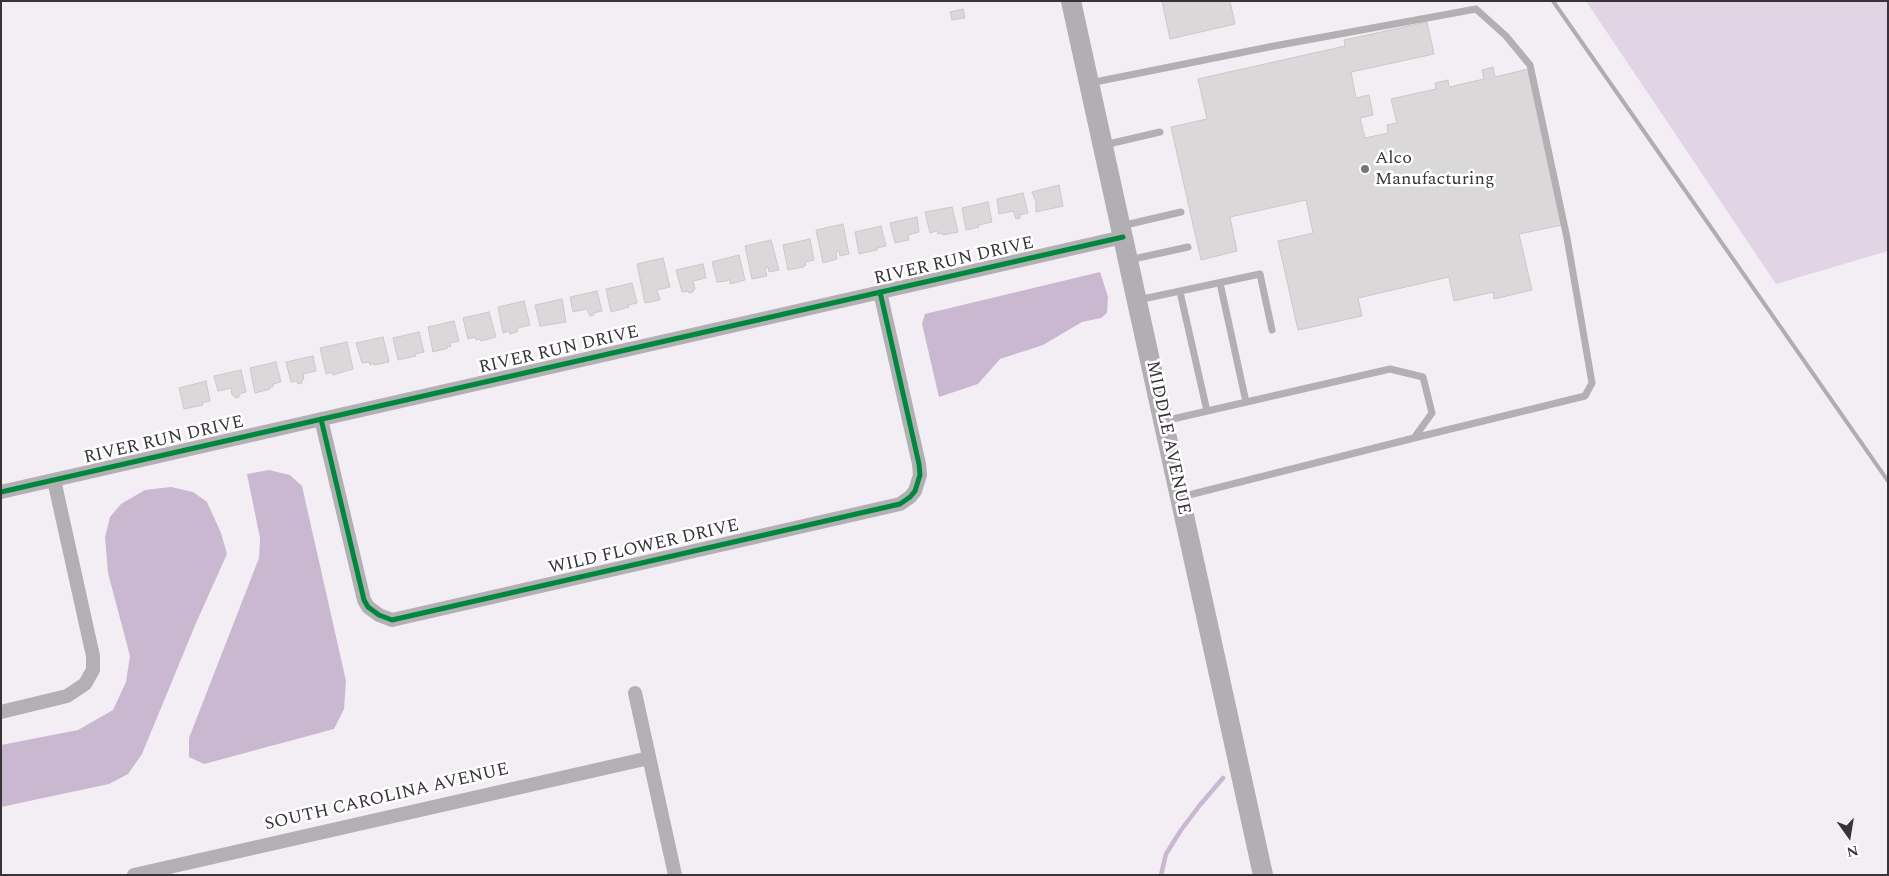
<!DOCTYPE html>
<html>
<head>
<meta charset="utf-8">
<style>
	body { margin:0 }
	#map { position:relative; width:1889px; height:876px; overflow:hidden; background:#f2eef3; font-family:Spectral,serif }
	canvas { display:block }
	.frame { position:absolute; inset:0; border:2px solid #373438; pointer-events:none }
	.north { position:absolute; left:1824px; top:811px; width:50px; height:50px; -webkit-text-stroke:4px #fff; paint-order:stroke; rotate:167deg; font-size:14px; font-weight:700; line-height:20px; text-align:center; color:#373438 }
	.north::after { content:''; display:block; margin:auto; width:18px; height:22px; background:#373438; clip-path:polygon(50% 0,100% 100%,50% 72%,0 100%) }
</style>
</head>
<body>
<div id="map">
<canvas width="1889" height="876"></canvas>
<div class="frame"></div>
<div class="north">N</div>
</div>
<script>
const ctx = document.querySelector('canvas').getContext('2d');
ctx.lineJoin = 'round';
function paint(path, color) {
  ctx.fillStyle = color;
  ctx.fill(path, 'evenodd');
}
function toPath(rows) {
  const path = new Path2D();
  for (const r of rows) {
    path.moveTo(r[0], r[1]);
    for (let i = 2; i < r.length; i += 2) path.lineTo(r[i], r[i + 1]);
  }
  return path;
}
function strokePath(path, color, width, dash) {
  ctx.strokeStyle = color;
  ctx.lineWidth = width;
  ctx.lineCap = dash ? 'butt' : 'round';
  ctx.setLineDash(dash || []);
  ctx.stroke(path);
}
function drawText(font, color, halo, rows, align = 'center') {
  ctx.font = font + ' Spectral,serif';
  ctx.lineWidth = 5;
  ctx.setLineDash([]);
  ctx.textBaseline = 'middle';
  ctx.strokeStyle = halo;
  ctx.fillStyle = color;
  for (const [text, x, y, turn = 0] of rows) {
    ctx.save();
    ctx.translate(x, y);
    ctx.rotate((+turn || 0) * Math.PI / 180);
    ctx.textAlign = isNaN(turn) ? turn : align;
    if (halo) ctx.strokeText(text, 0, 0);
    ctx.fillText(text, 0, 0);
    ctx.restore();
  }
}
const green = toPath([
	[1586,1,1888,1,1888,251,1776,284]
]);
const water = toPath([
	[1100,272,1108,297,1107,313,1101,318,1082,322,1043,345,1000,359,978,384,939,397,922,324,925,314],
	[269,470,290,475,302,486,346,681,344,709,334,729,204,764,189,757,189,738,259,558,260,538,247,474],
	[171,487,193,492,207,502,221,533,227,554,196,623,142,754,128,774,109,784,1,807,1,745,78,730,113,710,126,682,130,656,108,573,105,537,110,517,121,504,145,490]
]);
const stream = toPath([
	[1161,875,1166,854,1181,830,1200,805,1223,778]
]);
const building = toPath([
	[1162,1,1230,1,1235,24,1170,39,1162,1],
	[963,9,965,18,952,20,950,12,963,9],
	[1427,22,1434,54,1351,72,1356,98,1369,95,1373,115,1360,118,1365,138,1388,133,1387,125,1397,123,1391,99,1436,89,1435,83,1448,80,1449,87,1484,79,1482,70,1493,67,1495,77,1528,69,1562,225,1519,234,1532,290,1494,299,1493,292,1454,301,1449,277,1358,298,1362,316,1298,330,1278,241,1313,233,1306,200,1230,217,1237,251,1201,260,1171,127,1207,119,1198,79,1345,46,1344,40,1427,22],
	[1059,185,1063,206,1036,212,1036,202,1032,192,1059,185],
	[1023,193,1028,213,1020,215,1020,218,1016,219,1013,211,999,214,997,199,1023,193],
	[988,202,992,222,978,225,979,227,966,230,962,208,988,202],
	[952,207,958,232,943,235,943,233,938,234,937,231,930,233,925,212,952,207],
	[917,217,919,232,908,235,909,240,895,243,890,223,917,217],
	[843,224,849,254,840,256,839,251,836,252,837,259,823,263,816,230,843,224],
	[881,226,886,246,877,248,877,250,859,254,855,232,881,226],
	[810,239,814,260,805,262,806,265,803,267,788,270,783,245,810,239],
	[771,240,779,270,769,272,768,267,765,268,767,276,752,279,745,246,771,240],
	[739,255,745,280,730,284,729,279,727,281,717,282,712,262,739,255],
	[663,258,670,287,657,290,660,300,645,303,637,264,663,258],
	[703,264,706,278,693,281,695,289,693,290,693,292,689,293,688,291,682,292,676,270,703,264],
	[632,283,637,303,628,305,629,307,611,312,606,289,632,283],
	[597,291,602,311,593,313,594,315,590,316,587,309,573,312,570,297,597,291],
	[562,299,566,322,540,326,535,305,562,299],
	[524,301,530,325,518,328,517,332,510,334,509,331,503,333,498,307,524,301],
	[489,312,496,337,481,341,480,339,476,340,475,337,468,339,463,318,489,312],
	[454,321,459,341,450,343,451,346,447,347,448,348,433,352,428,327,454,321],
	[419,332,424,352,415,354,416,356,398,360,393,338,419,332],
	[383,337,389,362,374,365,374,363,370,365,369,362,362,363,356,343,383,337],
	[347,342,353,369,333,375,332,372,326,374,320,348,347,342],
	[313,356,316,371,303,374,304,379,302,380,302,383,298,384,297,381,291,382,286,362,313,356],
	[276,362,281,382,273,384,273,387,270,387,270,389,255,393,250,368,276,362],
	[241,370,246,392,239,394,239,397,235,398,234,395,232,395,231,388,218,391,214,376,241,370],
	[206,381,210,401,202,403,203,405,184,409,179,388,206,381]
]);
const lane = toPath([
	[1090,83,1274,46,1476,9,1506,36,1530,65,1567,238,1592,383,1585,396,1414,438],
	[1104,145,1160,132],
	[1121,226,1181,212],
	[1129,260,1188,247],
	[1220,283,1246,402],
	[1180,292,1207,411],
	[1138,300,1260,274,1272,330],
	[1164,421,1390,369,1423,377,1432,413,1414,438,1181,497]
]);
const street = toPath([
	[321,419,364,600,368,607,379,615,392,620,900,504,910,497,915,491,920,475,919,464,880,292],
	[1,492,1123,237],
	[635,693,675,875],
	[1,712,67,696,85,684,93,670,93,656,54,480],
	[134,875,649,758]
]);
const secondary = toPath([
	[1071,1,1263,875]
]);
const rail = toPath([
	[1553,1,1888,481]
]);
const cycleway = toPath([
	[321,419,364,600,368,607,379,615,392,620,900,504,910,497,915,491,920,475,919,464,880,292],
	[1,492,1123,237]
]);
const markers = [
	[1365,169,5,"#787579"]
];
const poiNames = [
	["Alco",1375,159],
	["Manufacturing",1375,180]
];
const streetNames = [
	["RIVER RUN DRIVE",954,262,-13],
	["RIVER RUN DRIVE",559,351,-13],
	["MIDDLE AVENUE",1167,438,78],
	["RIVER RUN DRIVE",164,441,-13],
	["WILD FLOWER DRIVE",644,548,-13],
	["SOUTH CAROLINA AVENUE",387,798,-13]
];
paint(green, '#e0d4e5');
paint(water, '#cab8d1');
strokePath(stream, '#cab8d1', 4.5);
paint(building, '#dad8d8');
strokePath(building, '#cac8c8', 1);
strokePath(lane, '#b3b0b4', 7);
strokePath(street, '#b3b0b4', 14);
strokePath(secondary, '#b2aeb3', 20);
strokePath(rail, '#afadb0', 4);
strokePath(cycleway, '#00873e', 5);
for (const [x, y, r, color] of markers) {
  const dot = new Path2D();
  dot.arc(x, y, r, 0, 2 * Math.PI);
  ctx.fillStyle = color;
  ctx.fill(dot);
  strokePath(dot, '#fff', 2);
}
drawText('18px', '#373438', '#fff', poiNames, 'left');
drawText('18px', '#373438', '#fff', streetNames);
</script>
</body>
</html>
